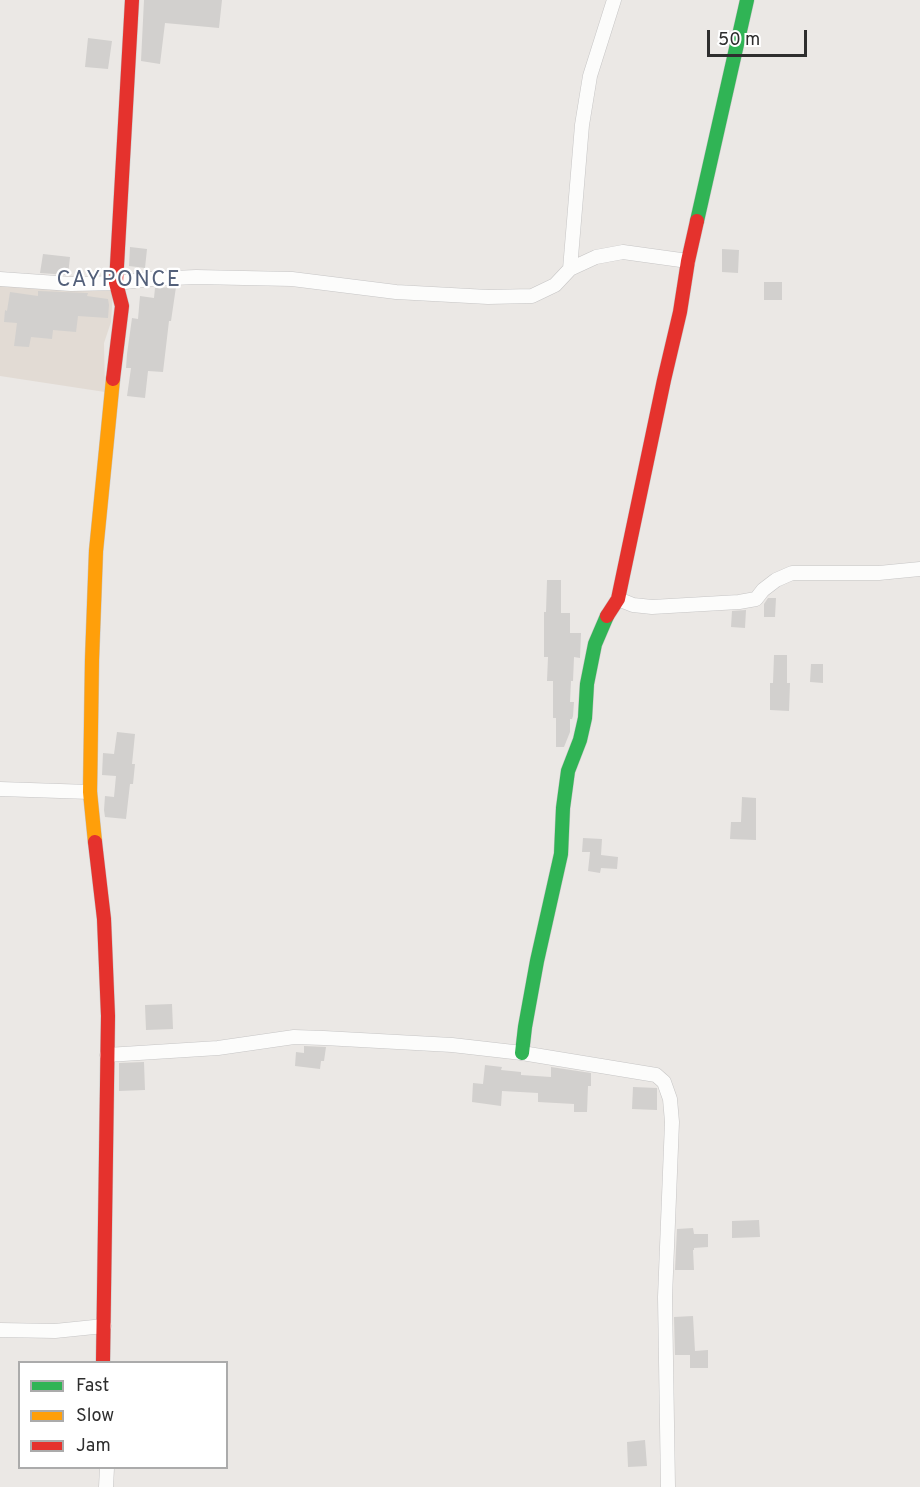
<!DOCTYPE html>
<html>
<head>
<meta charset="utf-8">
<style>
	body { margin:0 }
	#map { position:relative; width:920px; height:1487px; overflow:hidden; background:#ebe8e5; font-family:Overpass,sans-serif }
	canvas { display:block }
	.legend { position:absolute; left:18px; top:1361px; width:210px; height:108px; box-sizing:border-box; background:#fff; border:2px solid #ababab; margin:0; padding:8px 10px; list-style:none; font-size:18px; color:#2e2e2e }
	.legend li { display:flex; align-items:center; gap:12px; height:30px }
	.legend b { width:30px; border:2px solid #ababab }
	.scale { position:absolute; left:707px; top:30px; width:100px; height:27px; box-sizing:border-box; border:3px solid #2e2e2e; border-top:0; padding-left:8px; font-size:18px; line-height:21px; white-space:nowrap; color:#2e2e2e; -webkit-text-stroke:4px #fff; paint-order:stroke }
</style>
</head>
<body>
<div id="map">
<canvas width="920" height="1487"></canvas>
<ul class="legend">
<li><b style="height:8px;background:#30b455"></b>Fast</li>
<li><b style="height:8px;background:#ff9f0a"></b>Slow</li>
<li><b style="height:8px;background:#e5322d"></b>Jam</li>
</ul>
<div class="scale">50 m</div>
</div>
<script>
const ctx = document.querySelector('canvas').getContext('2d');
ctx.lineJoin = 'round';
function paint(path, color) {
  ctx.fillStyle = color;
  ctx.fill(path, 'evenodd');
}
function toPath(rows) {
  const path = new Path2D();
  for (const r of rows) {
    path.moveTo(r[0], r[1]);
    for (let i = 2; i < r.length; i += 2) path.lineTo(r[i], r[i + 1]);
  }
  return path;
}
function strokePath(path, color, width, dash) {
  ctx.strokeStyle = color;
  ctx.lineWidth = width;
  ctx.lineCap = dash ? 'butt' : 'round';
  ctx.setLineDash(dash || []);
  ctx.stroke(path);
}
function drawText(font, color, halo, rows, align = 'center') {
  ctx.font = font + ' Overpass,sans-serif';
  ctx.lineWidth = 4.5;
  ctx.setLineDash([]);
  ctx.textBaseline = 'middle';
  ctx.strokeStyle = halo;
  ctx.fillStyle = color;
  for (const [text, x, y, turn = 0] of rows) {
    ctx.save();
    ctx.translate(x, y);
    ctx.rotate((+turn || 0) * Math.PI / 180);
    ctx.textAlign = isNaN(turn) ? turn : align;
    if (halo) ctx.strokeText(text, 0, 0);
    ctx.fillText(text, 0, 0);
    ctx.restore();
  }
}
const education = toPath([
	[0,284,113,291,111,322,104,343,105,392,0,376]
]);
const building = toPath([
	[144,0,222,0,219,28,165,23,160,64,141,61],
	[88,38,112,41,108,69,85,67],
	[130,247,147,249,145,268,129,266],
	[722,249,739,250,738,273,722,272],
	[43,254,70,257,68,275,40,273],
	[764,282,782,282,782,300,764,300],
	[176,287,171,321,169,321,163,372,148,371,145,398,127,396,131,368,126,368,127,354,132,318,138,319,140,296,154,298,155,288],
	[38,291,88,293,87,296,108,299,109,305,108,318,78,316,76,332,53,330,52,339,31,337,29,347,14,346,17,323,4,322,5,310,7,311,10,292,38,296],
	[547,580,561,580,561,613,570,613,570,633,581,633,580,658,574,657,573,681,571,681,570,702,574,702,573,716,572,719,570,719,570,732,564,747,556,747,556,718,553,718,553,681,547,681,548,657,544,657,544,612,546,612],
	[768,598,776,598,775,617,764,617,764,604],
	[746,610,745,628,731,627,732,611],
	[774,655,787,655,787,683,790,683,789,711,770,710,770,683,773,683],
	[811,664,823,664,823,683,810,682],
	[117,732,135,734,132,764,135,764,133,784,130,784,126,819,105,817,104,810,105,796,114,797,116,776,102,775,103,753,114,754],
	[742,797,756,798,756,840,730,839,731,822,741,822],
	[583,838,602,839,601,855,618,857,617,869,601,868,600,873,588,871,590,852,582,852],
	[172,1004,173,1029,146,1030,145,1005],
	[304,1046,326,1047,324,1061,321,1061,320,1069,295,1066,296,1052,304,1053],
	[144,1062,145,1090,119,1091,119,1063],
	[485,1065,502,1067,501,1070,521,1072,521,1075,551,1077,551,1067,591,1073,591,1086,588,1086,587,1112,574,1112,574,1104,538,1102,538,1093,502,1091,501,1106,472,1102,473,1083,483,1084],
	[633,1087,657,1088,657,1110,632,1109],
	[759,1220,760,1237,732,1238,732,1221],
	[693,1228,694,1234,708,1234,708,1247,694,1248,694,1250,693,1250,694,1270,675,1270,677,1229],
	[693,1316,695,1351,708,1350,708,1368,690,1368,690,1355,675,1355,674,1317],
	[645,1440,647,1466,628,1467,627,1442]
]);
const street = toPath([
	[570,269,582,125,590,76,614,0],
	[0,279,71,284,116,283,151,279,196,277,292,279,396,292,488,297,532,296,555,285,570,269,596,257,623,252,688,261],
	[618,599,633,605,652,607,739,602,756,599,763,590,776,580,792,573,879,573,920,569],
	[0,789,90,792],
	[107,1055,218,1048,294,1037,324,1038,452,1045,522,1053,656,1075,664,1082,670,1099,672,1122,665,1297,668,1487],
	[0,1330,55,1331,104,1326],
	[106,1487,107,1468]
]);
const fast = toPath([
	[697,221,747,0],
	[522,1053,525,1027,537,961,561,854,563,808,568,771,580,740,585,718,587,684,595,644,607,616]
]);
const slow = toPath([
	[95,842,90,792,92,660,96,551,113,379]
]);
const jam = toPath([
	[113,379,122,306,116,283,132,0],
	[607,616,618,599,664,380,680,312,688,261,697,221],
	[95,842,104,919,108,1016,103,1362]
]);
const quarterNames = [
	["CAYPONCE",119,282]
];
paint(education, '#e2dbd4');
paint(building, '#d2d0ce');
strokePath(street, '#c6c5c5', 15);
strokePath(fast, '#c6c5c5', 15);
strokePath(slow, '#c6c5c5', 15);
strokePath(jam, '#c6c5c5', 15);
strokePath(street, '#fcfcfb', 14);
strokePath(fast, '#30b455', 14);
strokePath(slow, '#ff9f0a', 14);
strokePath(jam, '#e5322d', 14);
ctx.letterSpacing = '1.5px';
drawText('22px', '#53607a', '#fff', quarterNames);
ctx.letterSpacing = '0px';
</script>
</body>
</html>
